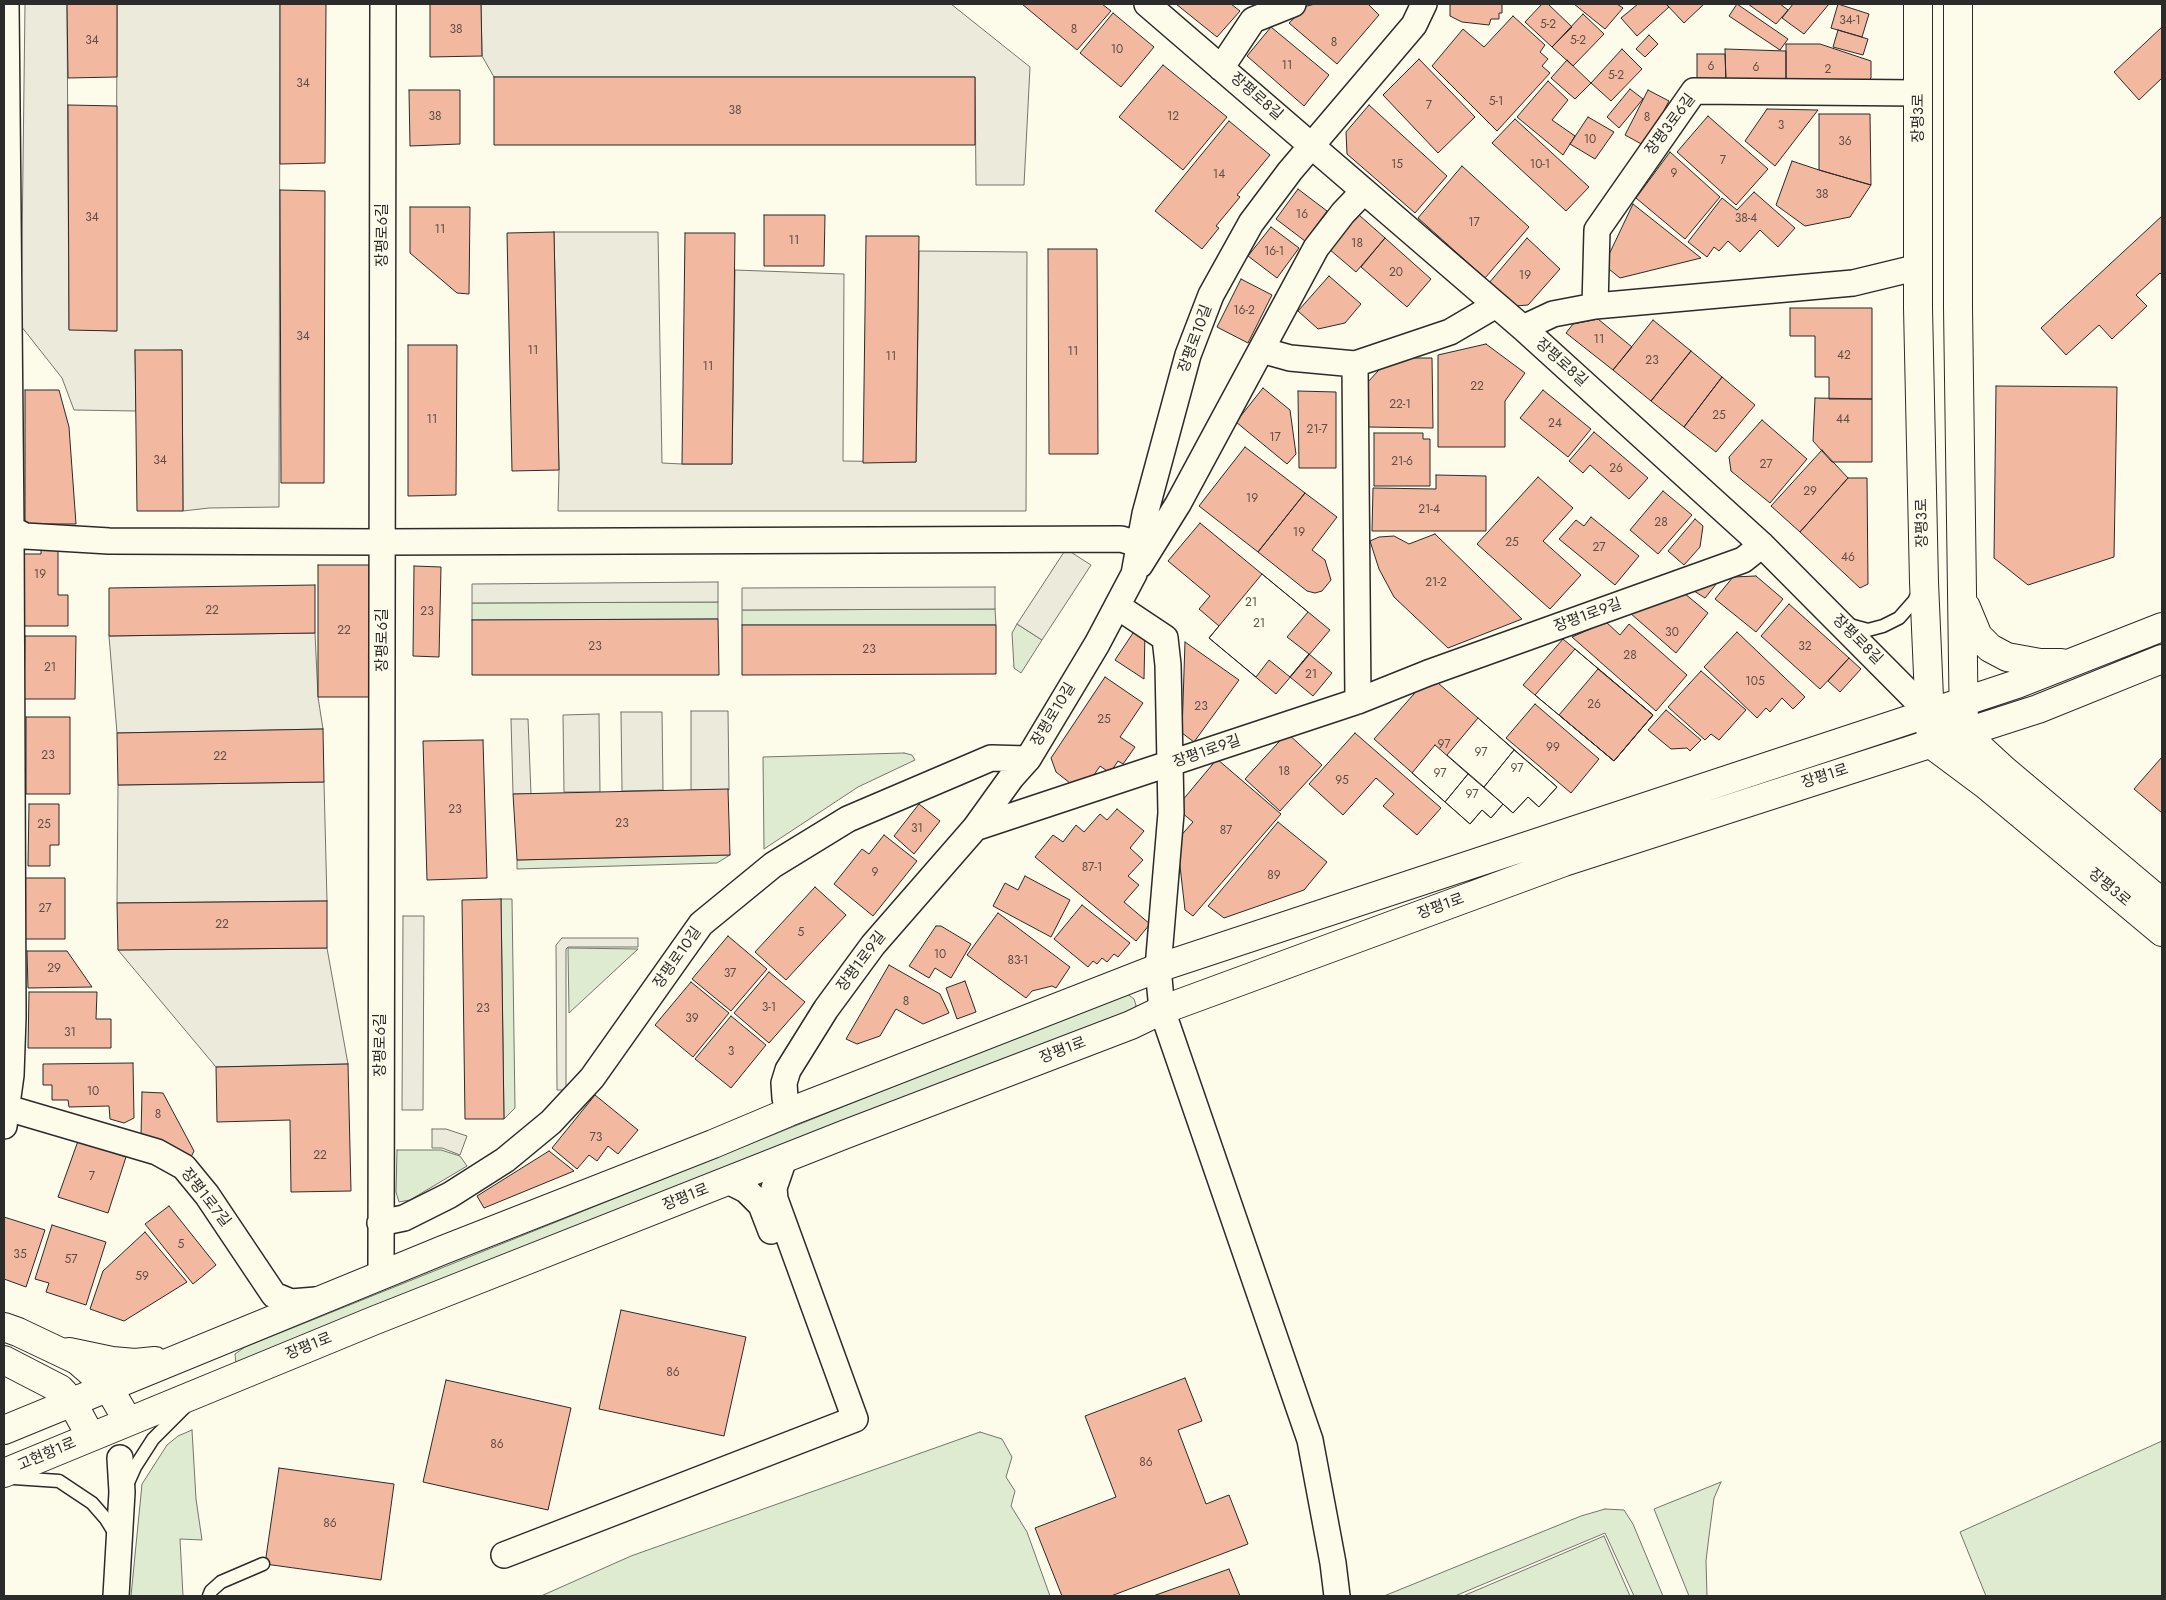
<!DOCTYPE html>
<html>
<head>
<meta charset="utf-8">
<style>
	body { margin:0 }
	#map { position:relative; width:2166px; height:1600px; overflow:hidden; background:#fdfbea; font-family:Jost,sans-serif }
	canvas { display:block }
	.frame { position:absolute; inset:0; border:5px solid #2b2b2b; pointer-events:none }
</style>
</head>
<body>
<div id="map">
<canvas width="2166" height="1600"></canvas>
<div class="frame"></div>
</div>
<script>
const ctx = document.querySelector('canvas').getContext('2d');
ctx.lineJoin = 'round';
function paint(path, color) {
  ctx.fillStyle = color;
  ctx.fill(path, 'evenodd');
}
function toPath(rows) {
  const path = new Path2D();
  for (const r of rows) {
    path.moveTo(r[0], r[1]);
    for (let i = 2; i < r.length; i += 2) path.lineTo(r[i], r[i + 1]);
  }
  return path;
}
function strokePath(path, color, width, dash) {
  ctx.strokeStyle = color;
  ctx.lineWidth = width;
  ctx.lineCap = dash ? 'butt' : 'round';
  ctx.setLineDash(dash || []);
  ctx.stroke(path);
}
function drawText(font, color, halo, rows, align = 'center') {
  ctx.font = font + ' Jost,"Noto Sans KR",sans-serif';
  ctx.lineWidth = 4;
  ctx.setLineDash([]);
  ctx.textBaseline = 'middle';
  ctx.strokeStyle = halo;
  ctx.fillStyle = color;
  for (const [text, x, y, turn = 0] of rows) {
    ctx.save();
    ctx.translate(x, y);
    ctx.rotate((+turn || 0) * Math.PI / 180);
    ctx.textAlign = isNaN(turn) ? turn : align;
    if (halo) ctx.strokeText(text, 0, 0);
    ctx.fillText(text, 0, 0);
    ctx.restore();
  }
}
const green = toPath([
	[718,602,718,619,472,620,472,603,718,602],
	[995,609,996,625,742,625,742,610,995,609],
	[1017,624,1042,640,1021,673,1014,668,1012,633,1017,624],
	[904,753,912,755,915,760,858,787,764,849,763,757,904,753],
	[730,855,717,863,517,869,517,860,730,855],
	[501,899,512,899,515,1108,504,1119,501,899],
	[568,948,638,949,569,1013,568,948],
	[1126,993,1134,999,1136,1005,1134,1011,236,1364,235,1354,245,1347,1126,993],
	[397,1150,441,1150,460,1156,467,1166,410,1200,399,1202,396,1192,397,1150],
	[192,1430,196,1499,202,1540,180,1539,183,1596,131,1596,142,1484,167,1445,178,1436,192,1430],
	[980,1432,1002,1439,1012,1457,1006,1477,1015,1491,1011,1506,1027,1532,1050,1596,541,1596,631,1556,980,1432],
	[2162,1441,2162,1596,1986,1596,1960,1532,2162,1441],
	[1721,1482,1714,1498,1709,1536,1706,1561,1707,1596,1689,1596,1654,1509,1721,1482],
	[1605,1509,1624,1510,1633,1524,1663,1596,1634,1596,1605,1533,1455,1596,1384,1596,1581,1516,1605,1509],
	[1604,1536,1630,1596,1463,1596,1604,1536]
]);
const parking = toPath([
	[25,4,67,4,69,329,116,331,117,4,280,4,279,507,209,508,183,511,182,350,135,351,136,411,74,410,62,378,21,326,25,4],
	[481,4,951,4,1030,67,1024,185,976,185,975,77,494,77,482,56,481,4],
	[554,232,658,232,662,463,682,464,732,464,735,270,844,274,843,461,916,462,919,251,1027,252,1026,511,558,511,559,470,554,232],
	[1066,549,1091,565,1042,640,1017,624,1066,549],
	[718,582,718,602,472,603,472,584,718,582],
	[995,587,995,609,742,610,742,588,995,587],
	[315,633,318,697,323,729,117,733,109,636,315,633],
	[691,711,728,711,729,790,691,790,691,711],
	[621,712,662,712,663,790,622,791,621,712],
	[599,714,600,792,564,792,563,715,599,714],
	[511,719,528,719,531,794,513,794,511,719],
	[324,782,327,901,117,903,118,785,324,782],
	[403,916,424,916,423,1110,402,1110,403,916],
	[562,938,638,938,638,947,568,947,566,949,566,1090,557,1090,556,945,562,938],
	[327,948,348,1064,216,1067,118,950,327,948],
	[432,1129,446,1129,467,1136,460,1155,442,1148,432,1148,432,1129]
]);
const building = toPath([
	[67,4,117,4,117,77,68,78,67,4],
	[280,4,326,4,325,163,280,164,280,4],
	[430,4,481,4,482,56,430,57,430,4],
	[1022,4,1102,4,1111,11,1077,50,1022,4],
	[1176,4,1231,4,1240,11,1217,37,1176,4],
	[1315,4,1368,4,1379,15,1337,64,1289,23,1307,6,1315,4],
	[1450,4,1502,4,1502,13,1499,13,1499,19,1491,19,1489,25,1462,22,1450,16,1450,4],
	[1542,4,1548,4,1572,27,1552,47,1525,22,1542,4],
	[1574,4,1617,4,1623,8,1605,29,1574,4],
	[1638,4,1666,4,1669,7,1637,36,1621,18,1638,4],
	[1666,4,1704,4,1684,23,1666,4],
	[1737,4,1788,39,1780,50,1729,16,1737,4],
	[1748,4,1780,4,1788,10,1776,24,1748,4],
	[1793,4,1829,4,1804,34,1782,18,1793,4],
	[1838,4,1869,14,1862,37,1831,28,1838,4],
	[1113,13,1154,47,1121,87,1080,53,1113,13],
	[1583,14,1604,34,1573,66,1552,47,1583,14],
	[1513,16,1545,45,1540,52,1548,59,1542,66,1550,73,1497,131,1432,66,1463,29,1484,47,1513,16],
	[1271,27,1329,75,1304,106,1247,56,1271,27],
	[2162,27,2162,78,2139,100,2114,72,2162,27],
	[1838,30,1868,39,1863,55,1833,47,1838,30],
	[1649,35,1658,44,1645,57,1636,49,1649,35],
	[1786,44,1820,44,1871,61,1871,78,1867,82,1786,82,1786,44],
	[1622,49,1642,69,1611,101,1591,83,1622,49],
	[1725,49,1786,51,1786,82,1726,82,1725,49],
	[1697,54,1725,54,1726,82,1697,81,1697,54],
	[1419,59,1475,117,1438,153,1383,95,1419,59],
	[1567,60,1591,83,1575,99,1551,78,1567,60],
	[1163,65,1227,117,1183,170,1119,117,1163,65],
	[494,77,975,77,975,145,494,145,494,77],
	[1548,81,1568,100,1552,120,1575,136,1563,155,1517,117,1548,81],
	[1630,89,1643,99,1619,128,1607,117,1630,89],
	[409,90,460,90,460,144,410,146,409,90],
	[1648,90,1669,101,1645,146,1625,135,1648,90],
	[68,105,117,106,117,331,69,330,68,105],
	[1369,105,1447,176,1415,213,1347,154,1346,132,1369,105],
	[1767,109,1818,110,1775,166,1745,141,1767,109],
	[1819,114,1870,114,1871,185,1819,170,1819,114],
	[1708,116,1768,169,1736,205,1677,152,1708,116],
	[1588,117,1614,132,1595,159,1570,144,1588,117],
	[1515,119,1589,187,1566,211,1492,143,1515,119],
	[1229,121,1270,155,1237,195,1240,197,1216,226,1219,228,1202,249,1155,211,1229,121],
	[1670,152,1720,197,1685,239,1636,198,1670,152],
	[1792,161,1819,170,1871,185,1850,217,1805,226,1776,205,1792,161],
	[1462,166,1529,227,1485,278,1418,218,1462,166],
	[1298,189,1327,211,1305,241,1276,219,1298,189],
	[280,190,325,191,324,483,281,483,280,190],
	[1754,192,1795,228,1778,247,1760,230,1740,252,1728,241,1719,251,1714,247,1707,257,1688,242,1722,198,1737,210,1754,192],
	[1633,204,1701,258,1620,278,1604,265,1633,204],
	[410,207,470,207,469,294,457,293,410,253,410,207],
	[764,215,825,215,824,266,764,266,764,215],
	[1359,215,1385,238,1356,272,1329,249,1359,215],
	[2162,216,2162,275,2160,273,2136,295,2147,306,2112,339,2099,325,2066,355,2041,328,2162,216],
	[1271,227,1299,248,1277,278,1248,256,1271,227],
	[554,232,559,470,512,471,507,233,554,232],
	[685,233,735,233,732,464,682,464,685,233],
	[866,236,919,236,916,462,863,463,866,236],
	[1385,238,1431,279,1407,307,1361,267,1385,238],
	[1527,238,1560,269,1528,305,1515,306,1489,283,1527,238],
	[1048,249,1097,249,1098,454,1049,454,1048,249],
	[1329,276,1361,304,1345,323,1318,329,1298,311,1329,276],
	[1241,279,1272,295,1248,343,1217,327,1241,279],
	[1790,308,1872,308,1872,399,1829,399,1829,377,1815,377,1815,336,1790,336,1790,308],
	[1598,319,1632,347,1613,370,1566,333,1573,324,1598,319],
	[1653,320,1691,351,1651,401,1613,370,1653,320],
	[1486,344,1525,373,1505,401,1505,447,1438,447,1438,355,1486,344],
	[408,345,457,345,456,495,408,496,408,345],
	[135,350,182,350,183,511,137,511,135,350],
	[1691,351,1722,377,1684,427,1651,401,1691,351],
	[1390,358,1432,358,1433,428,1368,427,1367,383,1390,358],
	[1722,377,1755,405,1716,452,1684,427,1722,377],
	[1996,386,2117,387,2114,557,2028,585,1994,558,1996,386],
	[1263,388,1290,410,1296,454,1287,464,1236,422,1263,388],
	[25,390,59,390,69,427,76,524,25,524,25,390],
	[1543,390,1591,429,1568,457,1520,418,1543,390],
	[1298,391,1336,392,1336,468,1299,468,1298,391],
	[1815,398,1872,399,1872,462,1832,462,1813,441,1815,398],
	[1762,420,1807,459,1770,503,1731,471,1729,457,1762,420],
	[1594,432,1648,478,1629,499,1590,465,1583,473,1569,461,1594,432],
	[1374,433,1423,433,1423,439,1430,439,1430,486,1374,486,1374,433],
	[1245,447,1305,493,1258,552,1199,506,1245,447],
	[1822,450,1848,478,1800,532,1771,506,1822,450],
	[1436,475,1486,476,1486,531,1372,531,1373,488,1436,489,1436,475],
	[1538,477,1573,508,1543,541,1581,575,1550,609,1477,544,1538,477],
	[1848,478,1867,478,1868,584,1860,588,1800,532,1848,478],
	[1663,491,1692,515,1658,554,1630,530,1663,491],
	[1305,493,1337,517,1312,550,1325,560,1331,580,1322,591,1315,593,1307,591,1258,552,1305,493],
	[1591,517,1639,556,1615,585,1559,539,1576,520,1584,526,1591,517],
	[1695,519,1703,526,1700,547,1684,565,1668,551,1695,519],
	[1200,523,1330,630,1276,694,1209,638,1219,626,1199,609,1210,596,1168,561,1200,523],
	[1435,534,1522,619,1448,648,1394,597,1379,569,1370,541,1379,537,1394,536,1409,544,1435,534],
	[41,547,58,547,58,595,68,595,68,626,24,626,23,554,41,554,41,547],
	[318,565,369,565,370,697,318,697,318,565],
	[414,566,441,567,439,657,413,656,414,566],
	[1262,574,1308,612,1287,637,1309,654,1290,677,1269,660,1256,677,1209,638,1262,574],
	[1756,576,1783,599,1756,632,1715,599,1733,577,1756,576],
	[1721,578,1705,598,1691,589,1721,578],
	[315,585,315,633,109,636,109,588,315,585],
	[1684,593,1708,613,1676,653,1630,613,1684,593],
	[1789,604,1849,658,1820,689,1761,636,1789,604],
	[472,620,718,619,719,675,472,675,472,620],
	[1606,622,1620,635,1629,624,1687,675,1656,711,1572,637,1606,622],
	[742,625,996,625,996,674,742,675,742,625],
	[1137,627,1145,632,1144,679,1115,660,1137,627],
	[1737,632,1805,697,1793,709,1782,698,1770,712,1766,708,1757,718,1704,667,1737,632],
	[25,636,76,636,75,699,24,699,25,636],
	[1563,639,1653,715,1614,761,1523,685,1563,639],
	[1185,642,1239,680,1194,742,1182,733,1185,642],
	[1575,649,1653,715,1614,761,1535,695,1575,649],
	[1309,654,1332,673,1313,696,1290,677,1309,654],
	[1849,658,1861,669,1840,692,1828,681,1849,658],
	[1598,669,1653,715,1614,761,1559,715,1598,669],
	[1701,671,1746,710,1719,740,1711,734,1705,740,1668,707,1701,671],
	[1430,676,1557,787,1539,807,1528,797,1513,813,1503,804,1491,818,1482,810,1470,824,1374,739,1430,676],
	[1105,677,1143,703,1120,737,1135,747,1123,764,1118,761,1110,773,1100,766,1088,784,1079,785,1070,783,1056,772,1051,758,1105,677],
	[1535,704,1599,759,1571,793,1506,738,1535,704],
	[1666,710,1701,740,1690,751,1687,748,1671,749,1648,730,1666,710],
	[26,717,70,717,70,794,26,794,26,717],
	[1478,718,1514,750,1484,787,1447,755,1478,718],
	[323,729,324,782,118,785,117,733,323,729],
	[1287,733,1322,765,1280,811,1245,779,1287,733],
	[1355,733,1441,808,1417,835,1383,806,1394,794,1376,778,1343,815,1309,784,1355,733],
	[483,740,487,878,427,880,423,741,483,740],
	[1435,745,1468,774,1445,802,1412,773,1435,745],
	[1514,750,1557,787,1539,807,1528,797,1513,813,1484,787,1514,750],
	[2162,757,2162,813,2134,789,2162,757],
	[1217,759,1281,814,1193,916,1185,910,1177,840,1193,822,1176,808,1217,759],
	[1468,774,1503,804,1491,818,1482,810,1470,824,1445,802,1468,774],
	[728,789,730,855,517,860,513,794,728,789],
	[29,804,59,804,59,845,50,845,50,866,28,866,29,804],
	[919,804,940,821,914,854,894,836,919,804],
	[1117,809,1144,831,1130,848,1143,860,1128,876,1139,885,1124,902,1150,924,1136,941,1035,857,1053,835,1063,842,1076,825,1084,832,1100,814,1107,820,1117,809],
	[1278,822,1327,862,1304,890,1224,918,1208,906,1278,822],
	[884,835,917,861,873,916,834,884,862,849,869,854,884,835],
	[1025,876,1070,900,1051,937,993,906,1005,883,1018,890,1025,876],
	[25,878,65,878,65,939,25,939,25,878],
	[815,887,846,915,786,980,755,952,815,887],
	[501,899,504,1119,465,1119,462,900,501,899],
	[327,901,327,948,118,950,117,903,327,901],
	[1082,905,1130,943,1118,957,1114,954,1107,962,1102,958,1097,964,1093,961,1088,967,1054,939,1082,905],
	[998,913,1070,967,1056,988,1052,986,1032,991,1026,998,967,955,998,913],
	[936,926,941,926,971,944,951,978,935,968,929,978,909,966,936,926],
	[728,936,767,969,731,1011,692,979,728,936],
	[27,951,67,951,92,987,28,988,27,951],
	[889,965,940,994,949,1013,923,1024,896,1009,880,1036,857,1044,846,1039,889,965],
	[769,972,805,1002,769,1043,734,1013,769,972],
	[965,981,976,1012,957,1019,946,988,965,981],
	[691,982,729,1013,693,1057,655,1025,691,982],
	[29,992,97,992,96,1019,111,1019,111,1048,28,1048,29,992],
	[731,1016,766,1045,731,1088,695,1059,731,1016],
	[133,1063,134,1118,124,1123,110,1119,109,1106,69,1107,68,1100,52,1100,52,1085,43,1085,43,1064,133,1063],
	[348,1064,351,1191,291,1192,290,1120,217,1122,216,1067,348,1064],
	[142,1092,163,1093,194,1151,188,1163,141,1136,142,1092],
	[595,1095,638,1130,618,1154,608,1146,597,1161,589,1155,577,1169,552,1148,595,1095],
	[78,1141,126,1157,108,1213,58,1197,78,1141],
	[549,1151,574,1171,484,1208,477,1196,549,1151],
	[169,1206,216,1265,193,1284,145,1224,169,1206],
	[4,1217,45,1230,26,1287,4,1279,4,1217],
	[52,1225,106,1242,86,1305,46,1292,49,1283,35,1279,52,1225],
	[145,1232,187,1282,124,1321,90,1309,103,1271,145,1232],
	[621,1310,746,1337,724,1436,599,1409,621,1310],
	[1185,1378,1202,1421,1178,1430,1206,1504,1229,1495,1248,1544,1111,1596,1062,1596,1035,1528,1116,1497,1085,1416,1185,1378],
	[446,1380,571,1408,548,1510,423,1482,446,1380],
	[279,1468,394,1484,381,1580,265,1564,279,1468],
	[1229,1569,1240,1596,1153,1596,1229,1569]
]);
const service = toPath([
	[1846,624,1868,630,1883,626,1899,618,1914,601,1919,591],
	[14,1478,59,1481,92,1503,106,1519,117,1537],
	[127,1485,135,1467,153,1439,186,1406],
	[209,1596,211,1591,221,1582,263,1564]
]);
const minor = toPath([
	[1147,4,1523,328,1762,545,1929,713,1964,733],
	[1221,68,1253,20,1293,4],
	[1595,306,1597,230,1694,91,1919,93],
	[1523,328,1553,314,1595,306,1853,283,1919,267],
	[1261,350,1290,358,1355,364,1450,332,1496,305],
	[1355,364,1358,701],
	[4,525,25,536,109,541,383,542,1121,539,1138,544],
	[1140,565,1178,504,1316,248,1343,213,1364,191],
	[1117,606,1165,638,1168,665,1171,813,1158,968,1162,1010,1310,1440,1333,1563,1337,1596],
	[975,828,1011,778,1028,759],
	[4,1107,157,1152,184,1167,207,1195,274,1295,291,1302,316,1300],
	[789,1112,785,1098,784,1083,788,1070,826,1009,873,945,975,828,1358,701,1428,673,1743,560,1762,545],
	[4,1126,11,1075,13,1017,11,529,6,4],
	[728,1181,746,1190,761,1205,771,1231],
	[380,1223,404,1218,450,1195,505,1160,551,1122,592,1078,701,924,773,865,848,819,991,758,1028,759,1097,644,1134,574,1145,514,1188,355,1211,295,1251,223,1290,171,1414,25,1424,4],
	[381,1276,383,4],
	[504,1555,855,1419,775,1199,774,1188,784,1159],
	[116,1596,122,1492,120,1458]
]);
const tertiary = toPath([
	[1918,4,1918,308,1924,582,1931,744,1986,785,2162,932],
	[1958,4,1958,308,1964,733,2004,770,2162,903],
	[1966,607,1978,636,1990,648,2007,657,2040,663,2061,663],
	[4,1327,18,1332,77,1360,108,1387,128,1421],
	[69,1352,112,1361,135,1363,155,1361],
	[4,1360,60,1389,72,1402,91,1437],
	[4,1430,443,1250,713,1144,789,1112,1158,968,2017,684,2162,627],
	[4,1473,373,1321,846,1134,1131,1025,1162,1010,1564,862,2038,709,2162,659]
]);
const numberNames = [
	["34-1",1850,21],
	["5-2",1548,25],
	["38",456,30],
	["8",1074,30],
	["34",92,41],
	["5-2",1578,41],
	["8",1334,43],
	["10",1117,50],
	["11",1287,66],
	["6",1711,67],
	["6",1756,68],
	["2",1828,70],
	["5-2",1616,76],
	["34",303,84],
	["5-1",1496,102],
	["7",1429,106],
	["38",735,111],
	["38",435,117],
	["12",1173,117],
	["8",1647,118],
	["3",1781,126],
	["10",1590,140],
	["36",1845,142],
	["7",1723,161],
	["15",1397,165],
	["10-1",1540,165],
	["9",1674,174],
	["14",1219,175],
	["38",1822,195],
	["16",1302,215],
	["34",92,218],
	["38-4",1746,219],
	["17",1474,223],
	["11",440,230],
	["11",794,241],
	["18",1357,244],
	["16-1",1274,252],
	["20",1396,273],
	["19",1525,276],
	["16-2",1244,311],
	["34",303,337],
	["11",1599,340],
	["11",533,351],
	["11",1073,352],
	["42",1844,356],
	["11",891,357],
	["23",1652,361],
	["11",708,367],
	["22",1477,387],
	["22-1",1400,405],
	["25",1719,416],
	["11",432,420],
	["44",1843,420],
	["24",1555,424],
	["21-7",1317,430],
	["17",1275,438],
	["34",160,461],
	["21-6",1402,462],
	["27",1766,465],
	["26",1616,469],
	["29",1810,492],
	["19",1252,499],
	["21-4",1429,510],
	["28",1661,523],
	["19",1299,533],
	["25",1512,543],
	["27",1599,548],
	["46",1848,558],
	["19",40,575],
	["21-2",1436,583],
	["21",1251,603],
	["22",212,611],
	["23",427,612],
	["21",1259,624],
	["22",344,631],
	["30",1672,633],
	["23",595,647],
	["32",1805,647],
	["23",869,650],
	["28",1630,656],
	["21",50,668],
	["21",1311,675],
	["105",1755,682],
	["26",1594,705],
	["23",1201,707],
	["25",1104,720],
	["97",1444,745],
	["99",1553,748],
	["97",1481,753],
	["23",48,756],
	["22",220,757],
	["97",1517,769],
	["18",1284,772],
	["97",1440,774],
	["95",1342,781],
	["97",1472,795],
	["23",455,810],
	["23",622,824],
	["25",44,825],
	["31",917,829],
	["87",1226,831],
	["87-1",1092,868],
	["9",875,873],
	["89",1274,876],
	["27",45,909],
	["22",222,925],
	["5",801,933],
	["10",940,955],
	["83-1",1018,961],
	["29",54,969],
	["37",730,974],
	["8",906,1002],
	["3-1",769,1008],
	["23",483,1009],
	["39",692,1019],
	["31",70,1033],
	["3",731,1052],
	["10",93,1092],
	["8",158,1115],
	["73",596,1138],
	["22",320,1156],
	["7",92,1177],
	["5",181,1245],
	["35",20,1255],
	["57",71,1260],
	["59",142,1277],
	["86",673,1373],
	["86",497,1445],
	["86",1146,1463],
	["86",330,1524]
];
const streetNames = [
	["장평로8길",1256,97,41],
	["장평3로",1919,118,-90],
	["장평3로6길",1671,125,-53],
	["장평로6길",383,235,-90],
	["장평로10길",1196,339,-70],
	["장평로8길",1561,363,42],
	["장평3로",1923,523,-91],
	["장평1로9길",1588,616,-20],
	["장평로6길",383,640,-90],
	["장평로8길",1857,640,45],
	["장평로10길",1054,715,-59],
	["장평1로9길",1207,752,-19],
	["장평1로",1825,777,-18],
	["장평3로",2109,888,40],
	["장평1로",1441,907,-20],
	["장평로10길",678,958,-55],
	["장평1로9길",862,962,-53],
	["장평로6길",381,1045,-90],
	["장평1로",1063,1051,-21],
	["장평1로7길",205,1198,52],
	["장평1로",686,1198,-22],
	["장평1로",309,1347,-22],
	["고현항1로",47,1455,-23]
];
paint(green, '#deebd1');
strokePath(green, '#74746e', 1);
paint(parking, '#eceadb');
strokePath(parking, '#74746e', 1);
paint(building, '#f2b8a0');
strokePath(building, '#2b2b2b', 1);
strokePath(service, '#2b2b2b', 15);
strokePath(minor, '#2b2b2b', 28);
strokePath(tertiary, '#2b2b2b', 30);
strokePath(service, '#fdfbea', 12);
strokePath(minor, '#fdfbea', 25);
strokePath(tertiary, '#fdfbea', 28);
drawText('12px', '#5d4e48', null, numberNames);
drawText('15px', '#2b2b2b', '#fdfbea', streetNames);
</script>
</body>
</html>
